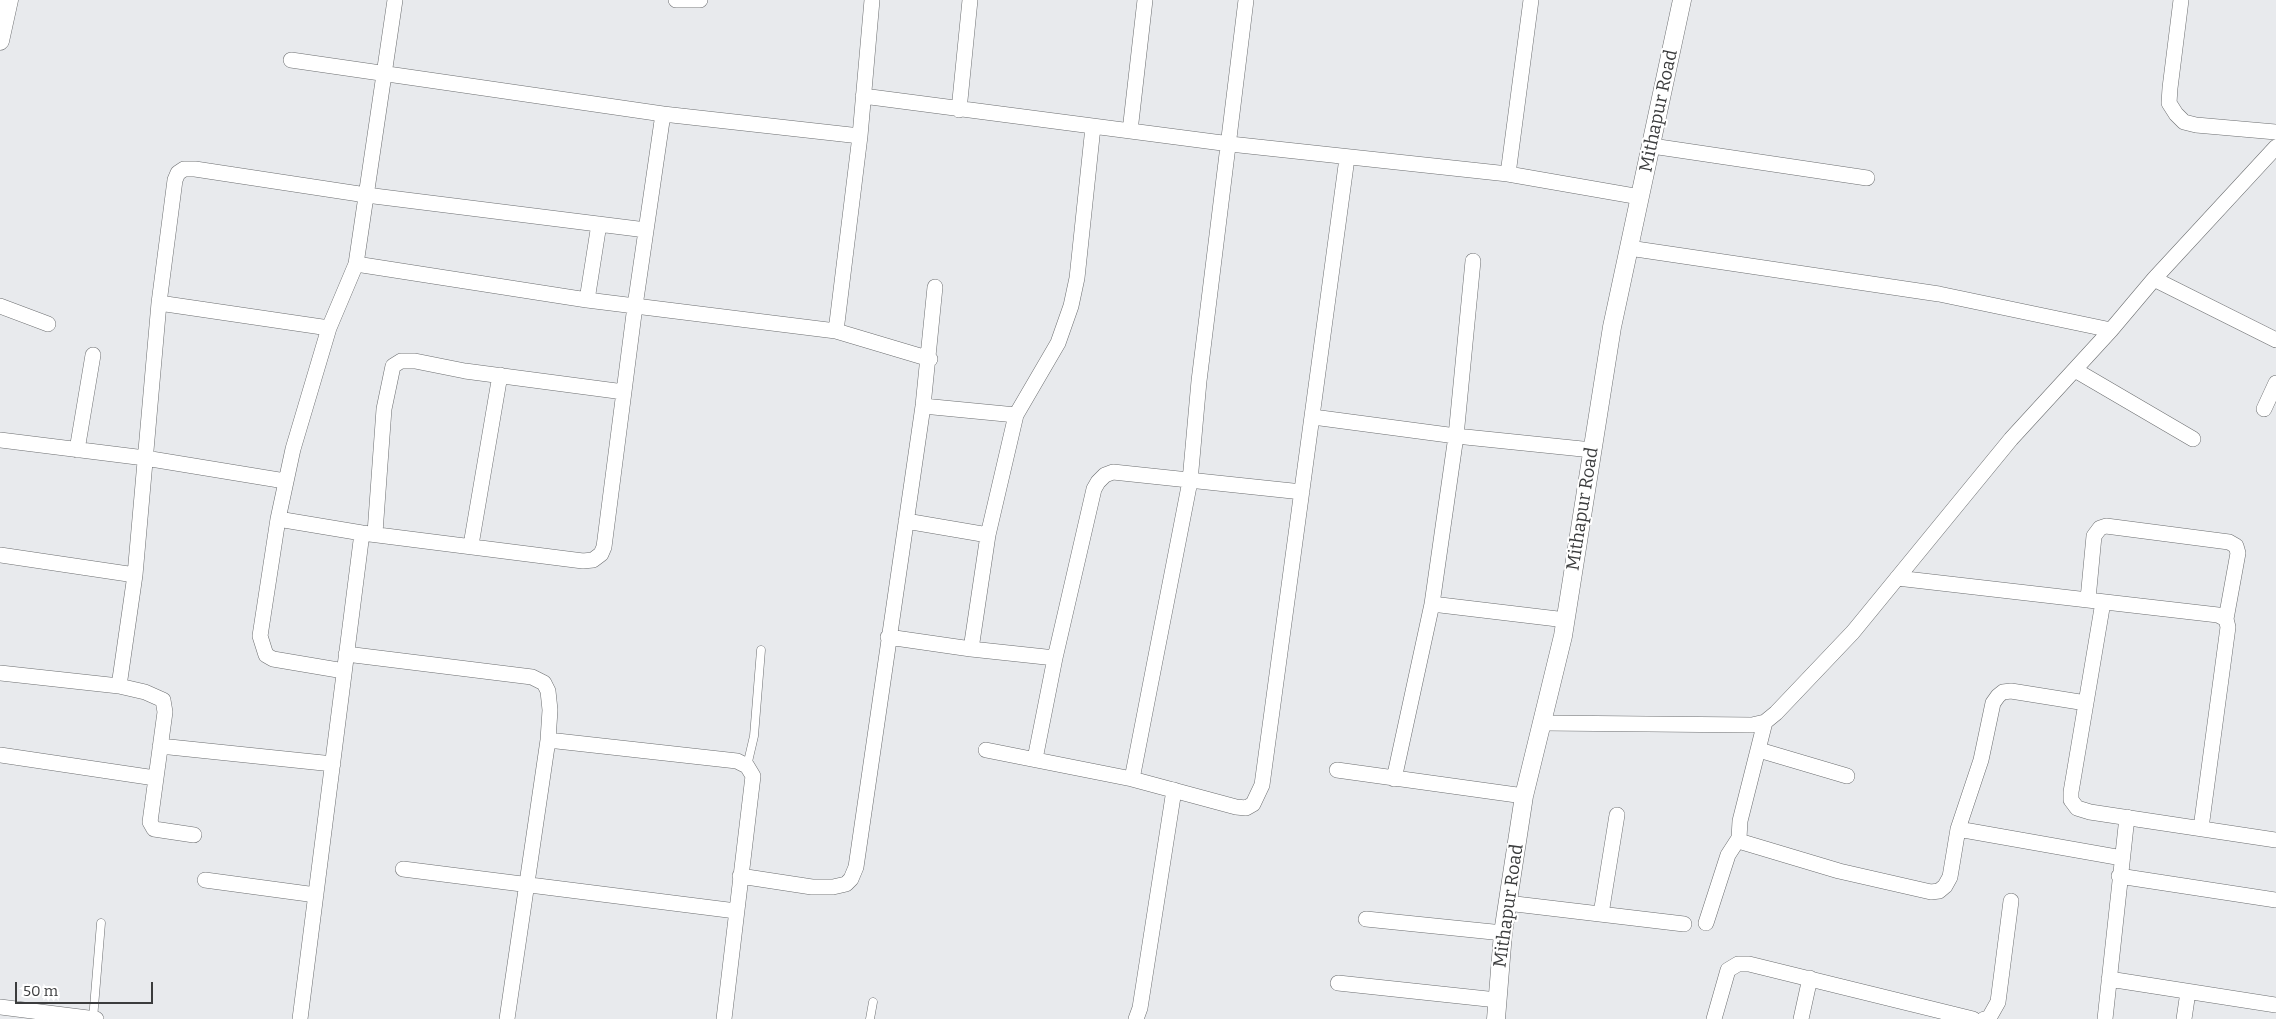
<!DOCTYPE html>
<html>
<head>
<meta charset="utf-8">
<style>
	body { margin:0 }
	#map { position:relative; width:2276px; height:1019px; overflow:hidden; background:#e8eaed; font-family:Bitter,serif }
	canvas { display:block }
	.scale { position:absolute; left:15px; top:982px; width:138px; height:22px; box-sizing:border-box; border:2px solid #3b3c3d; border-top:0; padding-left:6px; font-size:15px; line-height:18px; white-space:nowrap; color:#3b3c3d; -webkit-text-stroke:4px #fff; paint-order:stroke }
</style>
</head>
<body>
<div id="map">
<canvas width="2276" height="1019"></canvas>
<div class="scale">50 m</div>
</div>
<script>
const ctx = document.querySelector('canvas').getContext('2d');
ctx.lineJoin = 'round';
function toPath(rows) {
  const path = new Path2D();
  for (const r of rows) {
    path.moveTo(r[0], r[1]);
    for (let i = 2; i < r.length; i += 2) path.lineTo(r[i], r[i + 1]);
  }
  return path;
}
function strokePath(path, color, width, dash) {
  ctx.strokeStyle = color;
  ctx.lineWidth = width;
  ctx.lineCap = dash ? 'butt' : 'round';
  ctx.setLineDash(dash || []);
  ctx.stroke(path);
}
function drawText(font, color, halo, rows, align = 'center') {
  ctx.font = font + ' Bitter,serif';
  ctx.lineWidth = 4;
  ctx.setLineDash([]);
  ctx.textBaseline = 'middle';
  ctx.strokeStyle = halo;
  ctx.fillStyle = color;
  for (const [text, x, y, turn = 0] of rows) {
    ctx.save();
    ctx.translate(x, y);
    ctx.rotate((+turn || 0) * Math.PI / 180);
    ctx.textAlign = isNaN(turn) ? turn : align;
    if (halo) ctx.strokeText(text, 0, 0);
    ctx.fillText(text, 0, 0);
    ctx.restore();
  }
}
const service = toPath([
	[747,766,754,736,761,650],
	[93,1019,101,923],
	[870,1019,873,1002]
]);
const minor = toPath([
	[676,0,700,0],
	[2181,0,2170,88,2169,103,2176,114,2184,122,2196,125,2276,132],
	[291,60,663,114,860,136],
	[863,96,1230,144,1508,174,1640,197],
	[959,110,970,0],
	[1130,131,1145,0],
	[1652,146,1867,178],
	[1508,174,1531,0],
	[1629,248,1939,294,2111,330],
	[356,264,587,300,836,331,930,359],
	[2154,279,2276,340],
	[587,300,599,224],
	[159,303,329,328],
	[0,306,48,324],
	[836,331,860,136,872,0],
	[2075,370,2193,439],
	[923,406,1016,415],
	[2264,409,2276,383],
	[1313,417,1456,436,1592,450],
	[0,440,145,458,285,481],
	[77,450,93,355],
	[278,519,362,533,583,561,593,560,601,554,604,547,635,306,663,114],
	[906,521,988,535],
	[375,533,384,409,393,366,401,361,415,361,465,371,624,392],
	[471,545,500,375],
	[0,555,135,575,119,686],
	[135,575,159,303,175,180,178,173,184,169,195,169,366,195,646,230],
	[1897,578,2218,615,2226,619,2228,627,2201,828],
	[2088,599,2094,536,2100,528,2106,526,2229,542,2236,546,2238,553,2226,619],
	[2103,602,2071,792,2071,800,2077,808,2090,812,2276,840],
	[1432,604,1456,436,1473,261],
	[888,637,971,649,988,535,1016,415,1058,343,1071,306,1077,278,1093,127],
	[971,649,1055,658],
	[346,654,532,677,544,683,548,691,550,710,548,740,507,1019],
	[344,671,273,659,266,655,260,636,278,519,293,449,329,328,356,264,395,0],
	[0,673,119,686,145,692,163,700,165,712,150,822,154,829,194,835],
	[1765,722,1740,821,1739,838,1742,842,1839,871,1931,892,1939,891,1945,886,1950,877,1958,829,1981,760,1993,703,1998,696,2003,692,2011,691,2086,703],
	[1543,723,1752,725,1765,722,1776,713,1853,632,2011,439,2111,330,2154,279,2276,147],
	[548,740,737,761,747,766,753,776,724,1019],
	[160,746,333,764],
	[986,750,1132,779,1236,807,1246,808,1253,804,1262,785,1347,158],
	[1759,750,1847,776],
	[0,755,155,778],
	[1035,759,1055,658,1094,489,1098,482,1105,475,1113,472,1302,492],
	[1337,770,1524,796],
	[1132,779,1190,481,1199,381,1246,0],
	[1394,779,1432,604,1566,620],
	[1958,829,2122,858],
	[403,869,736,911],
	[740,876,812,887,833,887,846,884,851,879,856,867,923,406,935,287],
	[2119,876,2276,900],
	[205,880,316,895],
	[1507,903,1684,924],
	[1601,914,1617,815],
	[1366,919,1503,933],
	[1706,923,1728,855,1739,838],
	[2109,979,2276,1005],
	[1338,983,1497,1000],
	[0,1007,96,1019],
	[300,1019,362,533],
	[1136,1019,1140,1008,1174,790],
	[1714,1019,1728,970,1738,964,1749,964,1973,1019],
	[1801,1019,1810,978],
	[1984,1019,1989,1018,1998,1002,2011,901],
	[2105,1019,2127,817],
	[2184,1019,2188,992]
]);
const tertiary = toPath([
	[0,41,9,0],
	[1496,1019,1503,933,1524,796,1563,636,1612,327,1682,0]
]);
const streetNames = [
	["Mithapur Road",1659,111,-78],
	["Mithapur Road",1583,509,-81],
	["Mithapur Road",1509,906,-82]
];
strokePath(service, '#6c6e70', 9);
strokePath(minor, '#6c6e70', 16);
strokePath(tertiary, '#6c6e70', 19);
strokePath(service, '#fff', 8);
strokePath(minor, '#fff', 15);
strokePath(tertiary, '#fff', 18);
drawText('18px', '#3b3c3d', '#fff', streetNames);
</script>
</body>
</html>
